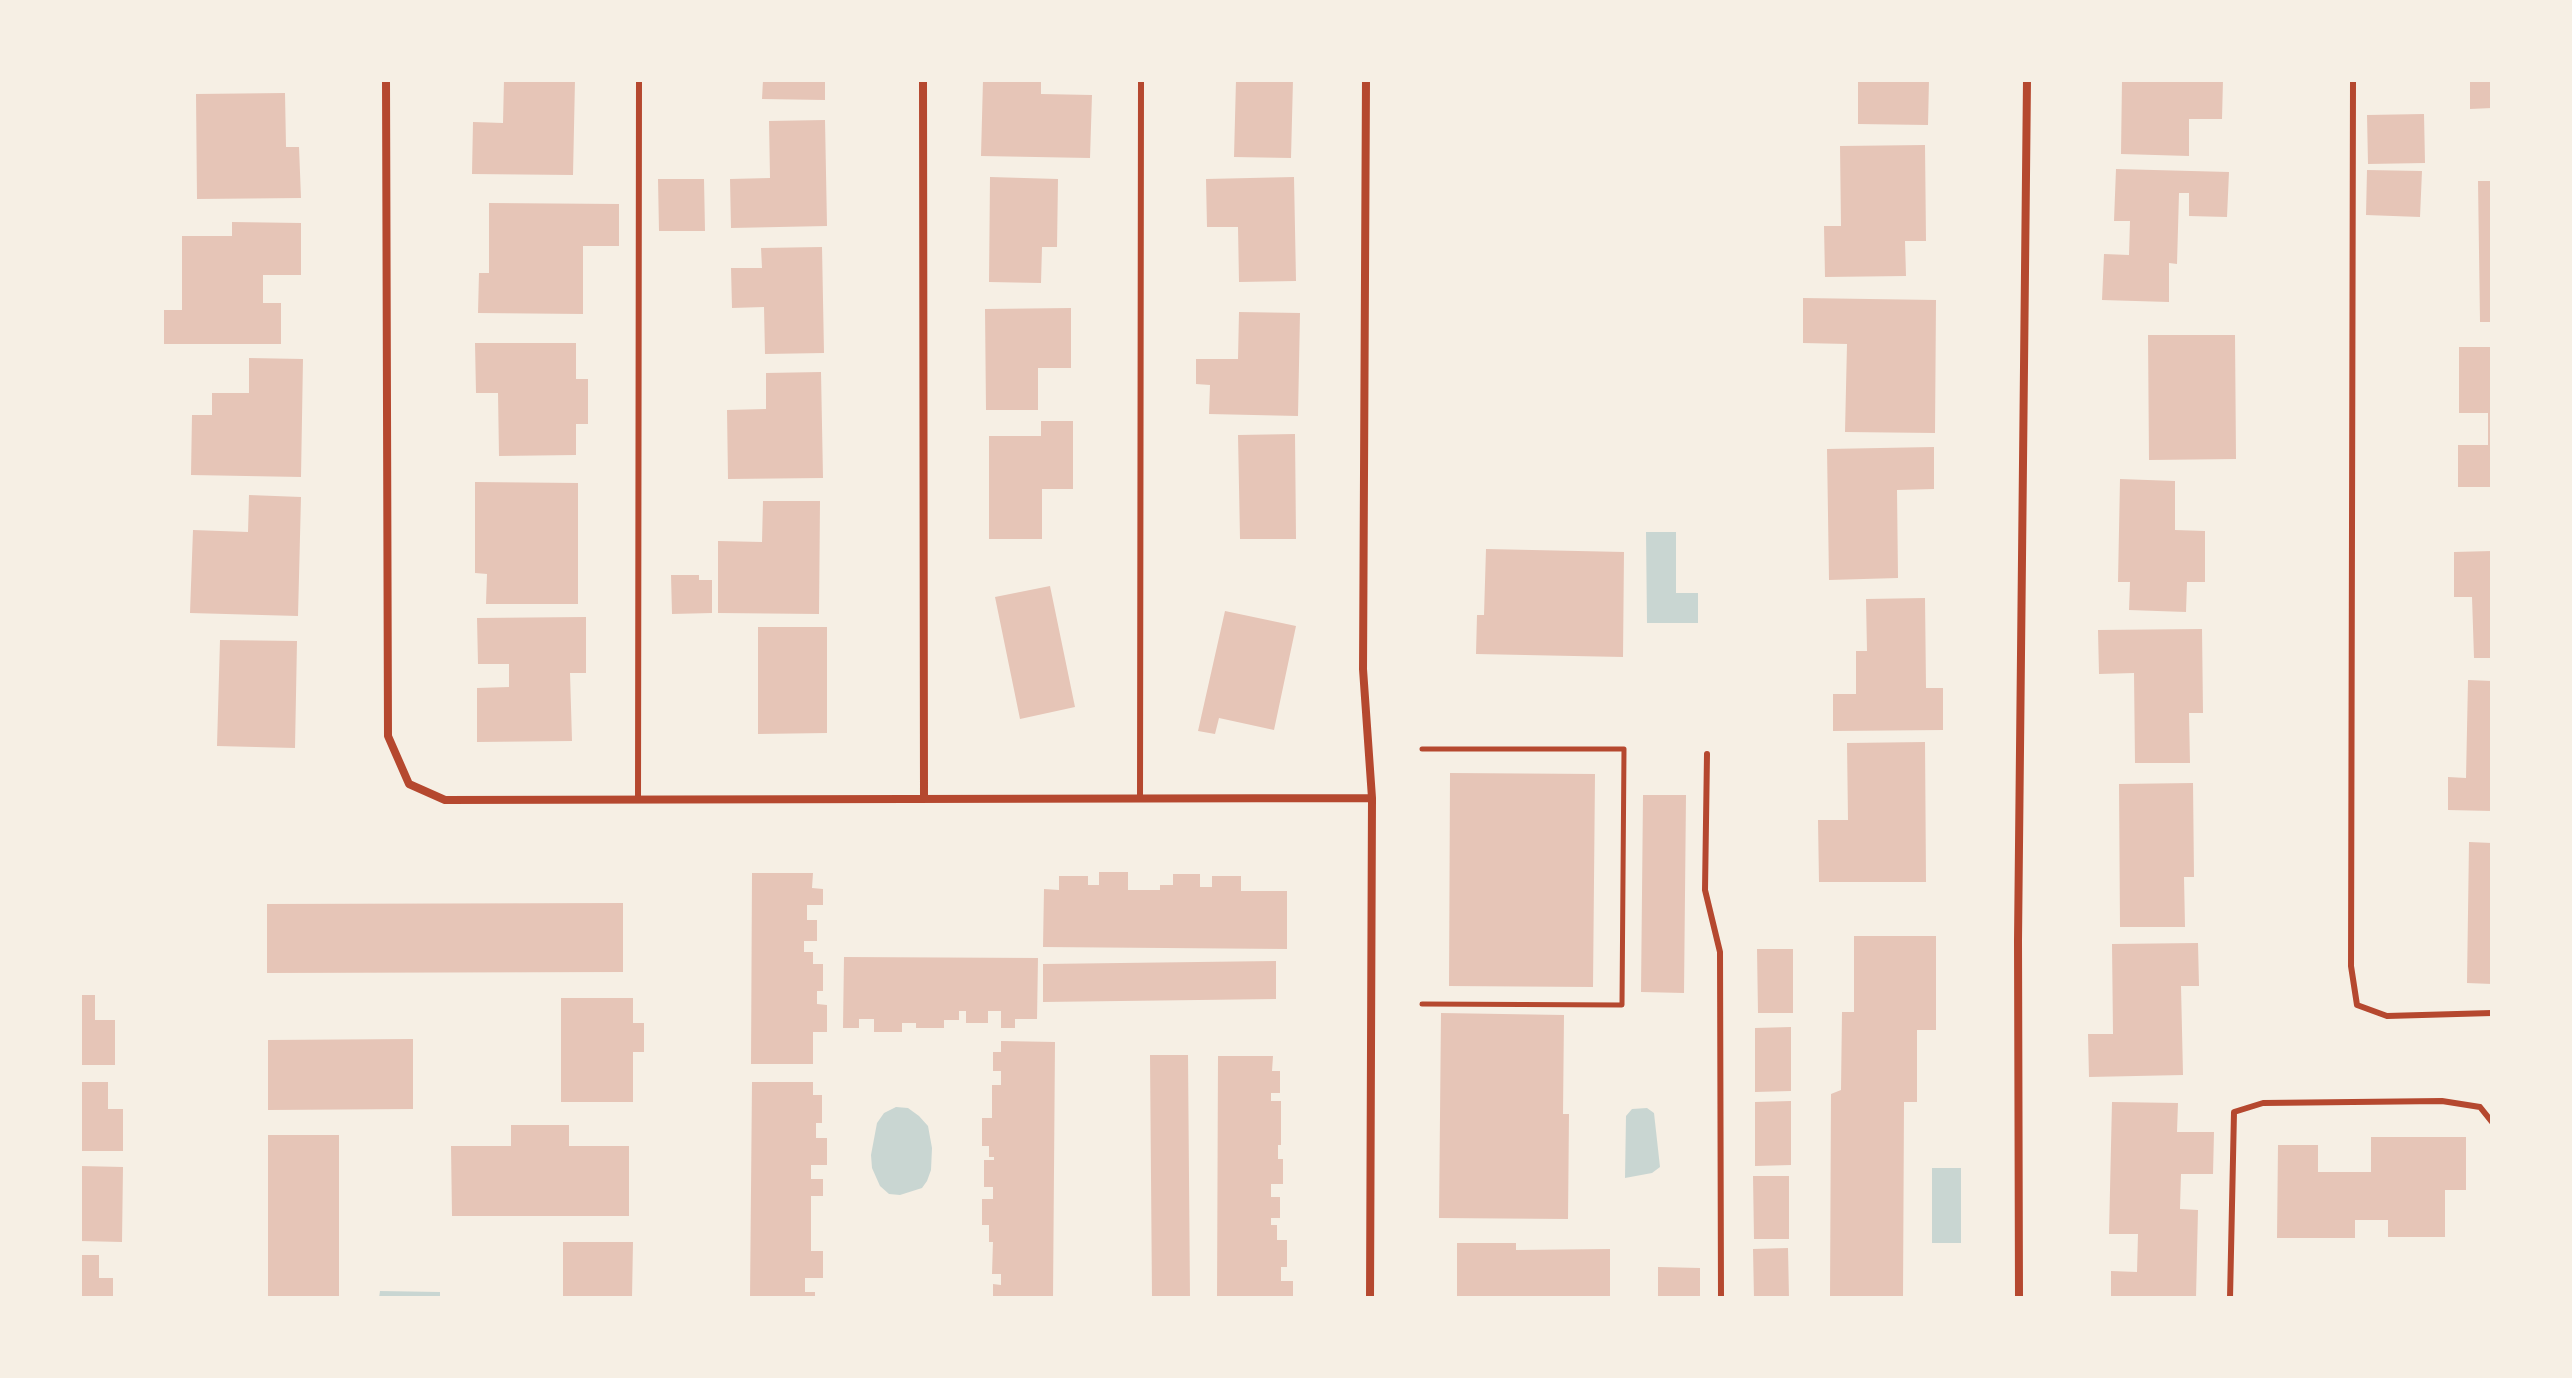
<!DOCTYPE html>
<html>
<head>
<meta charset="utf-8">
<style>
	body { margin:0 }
	#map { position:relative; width:2572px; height:1378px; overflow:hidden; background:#f6efe4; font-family:"Fira Sans",sans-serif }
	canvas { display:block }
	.frame { position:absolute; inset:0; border:82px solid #f6efe4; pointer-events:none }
</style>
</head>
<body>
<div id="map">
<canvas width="2572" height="1378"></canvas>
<div class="frame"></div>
</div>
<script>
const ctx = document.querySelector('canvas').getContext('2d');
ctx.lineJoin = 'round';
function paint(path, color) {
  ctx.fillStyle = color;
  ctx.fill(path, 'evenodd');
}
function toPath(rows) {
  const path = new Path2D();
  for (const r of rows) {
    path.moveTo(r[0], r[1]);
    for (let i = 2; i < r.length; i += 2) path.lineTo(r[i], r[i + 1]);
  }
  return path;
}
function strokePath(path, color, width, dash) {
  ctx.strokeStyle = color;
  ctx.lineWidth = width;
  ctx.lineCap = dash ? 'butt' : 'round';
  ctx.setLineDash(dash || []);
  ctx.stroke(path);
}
const water = toPath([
	[1646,532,1676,532,1676,593,1698,593,1698,623,1647,623],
	[896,1107,908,1108,919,1116,928,1126,932,1148,931,1170,927,1181,922,1188,900,1195,889,1194,880,1186,872,1168,871,1155,877,1123,884,1113],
	[1647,1108,1654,1113,1660,1167,1652,1173,1625,1178,1626,1116,1632,1109],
	[1932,1168,1961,1168,1961,1243,1932,1243],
	[380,1291,440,1292,440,1298,379,1298]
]);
const building = toPath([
	[504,80,575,80,573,175,472,174,473,122,503,123],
	[763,80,825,80,825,100,762,99],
	[983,80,1041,80,1041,94,1092,95,1090,158,981,156],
	[1236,80,1293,80,1291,158,1234,157],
	[1858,80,1929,80,1928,125,1858,124],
	[2122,80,2223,80,2222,119,2189,119,2189,156,2121,154],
	[2470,80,2492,80,2492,108,2470,109],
	[285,93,286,147,299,147,301,198,197,199,196,94],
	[2424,114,2425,163,2368,164,2367,115],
	[825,120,827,226,731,228,730,179,770,178,769,121],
	[1925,145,1926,241,1905,241,1906,276,1825,277,1824,226,1841,226,1840,146],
	[2116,169,2229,172,2227,217,2189,216,2189,193,2179,193,2177,264,2169,263,2169,302,2102,300,2104,254,2129,255,2130,221,2114,221],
	[2367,170,2422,171,2420,217,2366,215],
	[990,177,1058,179,1057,247,1042,247,1041,283,989,282],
	[1294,177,1296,281,1239,282,1238,227,1207,227,1206,179],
	[658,179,704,179,705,231,659,231],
	[2478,181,2492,181,2492,322,2480,322],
	[489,203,619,204,619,246,583,246,583,314,478,313,479,273,489,273],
	[232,222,301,223,301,275,263,275,263,303,281,303,281,344,164,344,164,310,182,310,182,236,232,236],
	[822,247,824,353,765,354,764,307,732,308,731,268,762,268,761,248],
	[1803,298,1936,300,1935,433,1845,432,1847,344,1803,343],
	[1071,308,1071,368,1038,368,1038,410,986,410,985,309],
	[1239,312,1300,313,1298,416,1209,414,1210,385,1196,384,1196,359,1238,359],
	[2148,335,2235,335,2236,459,2149,460],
	[475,343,576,343,576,379,588,379,588,424,576,424,576,455,499,456,498,393,476,393],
	[2459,347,2492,347,2492,487,2458,487,2458,445,2488,445,2488,413,2459,413],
	[249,358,303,359,301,477,191,475,192,415,212,415,212,393,249,393],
	[821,372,823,478,728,479,727,410,766,409,766,373],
	[1041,421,1073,421,1073,489,1042,489,1042,539,989,539,989,436,1041,436],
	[1295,434,1296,539,1240,539,1238,435],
	[1934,447,1934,489,1897,490,1898,578,1829,580,1827,449],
	[2120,479,2175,481,2175,530,2205,531,2205,582,2187,582,2186,612,2129,610,2130,582,2118,582],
	[475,482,578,483,578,604,486,604,487,574,475,573],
	[249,495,301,497,298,616,190,613,193,530,248,532],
	[763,501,820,501,819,614,718,613,718,541,762,542],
	[1486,549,1624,552,1623,657,1476,654,1477,615,1484,615],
	[2492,551,2492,658,2474,658,2472,597,2454,597,2454,552],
	[671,575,699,575,699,580,712,580,712,613,672,614],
	[1050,586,1075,707,1020,719,995,597],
	[1925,598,1926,688,1943,688,1943,730,1833,731,1833,694,1856,694,1856,651,1867,651,1866,599],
	[1225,611,1296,626,1274,730,1219,718,1215,734,1198,731],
	[586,617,586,673,570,673,572,741,477,742,477,688,509,687,509,664,478,664,477,618],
	[758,627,827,627,827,733,758,734],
	[2202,629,2203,713,2189,713,2190,763,2135,763,2134,673,2099,674,2098,630],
	[220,640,297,641,295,748,217,746],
	[2468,680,2492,681,2492,811,2448,810,2448,777,2466,778],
	[1925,742,1926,882,1819,882,1818,820,1848,820,1847,743],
	[1450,773,1595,774,1593,987,1449,986],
	[2193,783,2194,877,2184,877,2185,927,2120,927,2119,784],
	[1643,795,1686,795,1684,993,1641,992],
	[2469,842,2492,843,2492,984,2467,983],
	[1099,872,1128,872,1128,890,1160,890,1160,885,1173,885,1173,874,1200,874,1200,887,1212,887,1212,876,1241,876,1241,891,1287,891,1287,949,1043,947,1044,889,1059,890,1059,876,1088,876,1088,885,1099,885],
	[752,873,813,873,812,888,823,889,823,905,807,905,807,920,817,920,817,941,804,941,804,952,813,952,813,964,823,964,823,991,817,991,817,1004,827,1005,827,1032,813,1032,813,1064,751,1064],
	[623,903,623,972,267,973,267,904],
	[1854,936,1936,936,1936,1030,1917,1030,1917,1102,1904,1102,1903,1298,1830,1298,1831,1094,1841,1090,1842,1012,1854,1012],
	[2198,943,2199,986,2181,986,2183,1075,2089,1077,2088,1034,2113,1034,2112,944],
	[1757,949,1793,949,1793,1013,1758,1013],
	[844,957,1038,958,1037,1019,1015,1019,1015,1028,1001,1028,1001,1011,988,1011,988,1023,966,1023,966,1011,959,1011,959,1020,944,1020,944,1028,916,1028,916,1023,902,1023,902,1032,874,1032,874,1019,859,1019,859,1028,843,1028],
	[1276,961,1276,999,1043,1002,1043,964],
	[80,995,95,995,95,1020,115,1020,115,1065,80,1065],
	[561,998,633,998,633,1023,644,1023,644,1052,633,1052,633,1102,561,1102],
	[1441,1013,1564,1015,1563,1114,1569,1114,1568,1219,1439,1218],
	[1791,1027,1791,1091,1755,1092,1755,1028],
	[413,1039,413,1109,268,1110,268,1040],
	[1001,1041,1055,1042,1053,1298,993,1298,993,1284,1001,1285,1001,1274,992,1274,993,1242,989,1242,989,1225,982,1225,982,1199,993,1199,993,1187,984,1187,984,1160,994,1160,994,1157,989,1157,989,1146,982,1146,982,1118,992,1118,992,1085,1001,1085,1001,1071,993,1071,993,1052,1001,1052],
	[1150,1055,1188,1055,1190,1298,1152,1298],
	[1218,1056,1273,1056,1272,1071,1280,1071,1280,1093,1271,1093,1271,1101,1281,1101,1281,1145,1278,1145,1278,1159,1283,1159,1283,1184,1271,1184,1271,1197,1280,1197,1280,1218,1271,1218,1271,1225,1277,1225,1277,1240,1287,1240,1287,1267,1281,1267,1281,1281,1293,1281,1293,1298,1217,1298],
	[80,1082,108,1082,108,1109,123,1109,123,1151,80,1151],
	[752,1082,813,1082,813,1095,822,1095,822,1123,816,1123,816,1138,827,1138,827,1165,811,1165,811,1179,823,1179,823,1196,811,1196,811,1251,823,1251,823,1278,805,1278,805,1292,815,1292,815,1298,750,1298],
	[1791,1101,1791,1165,1755,1166,1755,1102],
	[2112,1102,2178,1103,2177,1132,2214,1132,2213,1174,2181,1174,2180,1209,2198,1210,2196,1298,2111,1298,2111,1271,2137,1272,2138,1234,2109,1234],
	[511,1125,569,1125,569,1146,629,1146,629,1216,452,1216,451,1146,511,1146],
	[268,1135,339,1135,339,1298,268,1298],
	[2371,1137,2466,1137,2466,1190,2445,1190,2445,1237,2388,1237,2388,1220,2355,1220,2355,1238,2277,1238,2278,1145,2318,1145,2318,1172,2371,1172],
	[80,1166,123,1167,122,1242,80,1241],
	[1753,1176,1789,1176,1789,1239,1754,1239],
	[563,1242,633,1242,632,1298,563,1298],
	[1457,1243,1516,1243,1516,1250,1610,1249,1610,1298,1457,1298],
	[1788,1248,1789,1298,1754,1298,1753,1249],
	[80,1255,99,1255,99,1278,113,1278,113,1298,80,1298],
	[1658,1267,1700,1268,1700,1298,1658,1298]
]);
const path = toPath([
	[1422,749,1624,749,1622,1005,1422,1004]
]);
const service = toPath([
	[2353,80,2351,966,2357,1005,2387,1016,2492,1013],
	[1707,754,1705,890,1720,952,1721,1298],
	[1140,798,1141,80],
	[638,800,639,80],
	[2230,1298,2234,1112,2263,1103,2442,1101,2480,1107,2492,1122]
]);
const minor = toPath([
	[386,80,388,736,409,784,445,800,1372,798],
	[923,80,924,799],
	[1366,80,1363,669,1372,798,1370,1298],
	[2019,1298,2018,940,2027,80]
]);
paint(water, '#c9d6d2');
paint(building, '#e6c5b7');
strokePath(path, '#b5482f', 5);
strokePath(service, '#b5482f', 6);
strokePath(minor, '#b5482f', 8);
</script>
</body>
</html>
